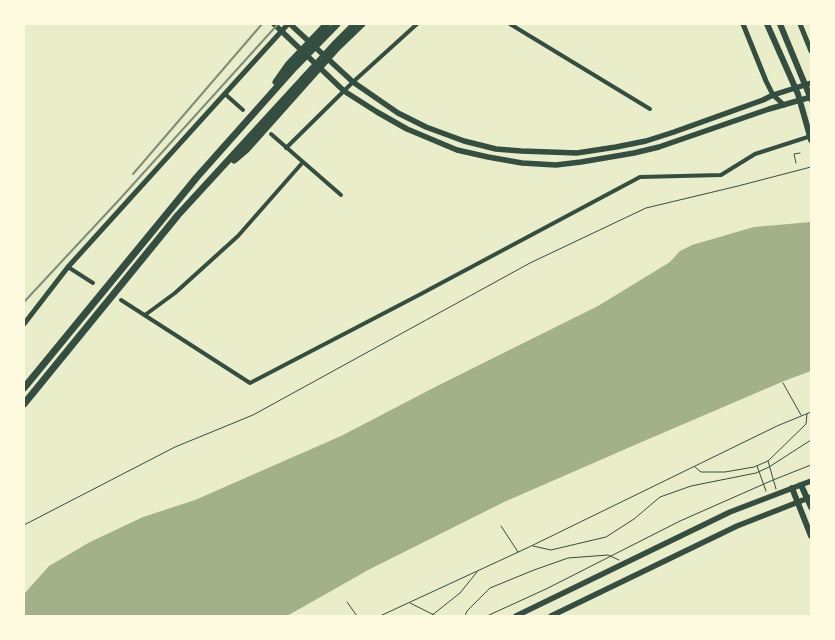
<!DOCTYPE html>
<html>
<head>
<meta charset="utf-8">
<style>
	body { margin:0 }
	#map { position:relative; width:835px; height:640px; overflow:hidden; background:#e9edc9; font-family:Rubik,sans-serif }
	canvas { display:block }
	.frame { position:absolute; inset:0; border:25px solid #fefae0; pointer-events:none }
</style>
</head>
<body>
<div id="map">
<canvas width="835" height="640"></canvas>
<div class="frame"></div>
</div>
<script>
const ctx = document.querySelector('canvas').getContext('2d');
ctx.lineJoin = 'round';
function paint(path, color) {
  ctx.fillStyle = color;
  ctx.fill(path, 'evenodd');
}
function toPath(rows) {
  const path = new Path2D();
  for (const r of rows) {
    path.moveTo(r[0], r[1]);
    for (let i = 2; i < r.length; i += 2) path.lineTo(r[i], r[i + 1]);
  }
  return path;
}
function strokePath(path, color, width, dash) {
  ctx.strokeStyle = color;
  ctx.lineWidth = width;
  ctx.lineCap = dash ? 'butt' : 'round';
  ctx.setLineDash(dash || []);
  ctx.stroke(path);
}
const water = toPath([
	[811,222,811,371,784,381,644,441,504,502,370,569,287,616,24,616,24,594,49,566,90,542,143,517,195,500,341,436,439,385,598,306,670,262,680,251,692,245,754,227]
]);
const path = toPath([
	[796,163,794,154,800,153],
	[783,383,801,415],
	[768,461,776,489],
	[757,466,766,491],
	[695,467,701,472,725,472,754,467,768,461,806,424,807,414],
	[24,525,175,447,253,415,530,263,646,208,738,186,811,167],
	[501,526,518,552],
	[533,546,551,550,606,537,634,519,660,497,691,486,756,473,769,467,811,440],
	[347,602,357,616],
	[410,603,436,616],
	[380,616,527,548,777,426,811,412],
	[431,616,460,593,477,572],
	[465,616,467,611,490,588,534,570,568,558,608,555,619,560],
	[487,616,546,589,680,521,773,480,811,465]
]);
const minor = toPath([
	[510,24,650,109],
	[225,94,243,110],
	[271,134,341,195],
	[286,148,353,82,417,24],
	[68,267,93,283],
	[121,300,250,383,417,296,640,177,721,175,755,154,811,136],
	[145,315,175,293,238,236,303,162]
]);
const tertiary = toPath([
	[743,24,766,81,773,95,784,105],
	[800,24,811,51],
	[24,324,68,267,288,24]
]);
const secondary = toPath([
	[274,24,344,91,377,112,407,129,457,150,488,157,522,163,556,165,581,162,634,153,659,147,769,109,811,97],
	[290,24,353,82,398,113,426,127,464,141,496,149,521,151,577,153,616,147,646,141,674,132,763,100,773,95,811,83],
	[516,616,730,512,811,481],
	[551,616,737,526,811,497]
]);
const primary = toPath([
	[767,24,798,94,811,140],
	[780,24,811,99],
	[801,485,811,507],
	[792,488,811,536]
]);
const motorway = toPath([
	[276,82,288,65,327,24],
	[234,160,247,149,337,48,362,24],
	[24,388,197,177,294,68,337,24],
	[24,404,178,215,334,45,355,24]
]);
const rail = toPath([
	[133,174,262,24],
	[24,302,118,201,278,24]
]);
paint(water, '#a3b18a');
strokePath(path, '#344e41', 1);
strokePath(minor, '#344e41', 4);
strokePath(tertiary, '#344e41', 5);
strokePath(secondary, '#344e41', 5.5);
strokePath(primary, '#344e41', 6);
strokePath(motorway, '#344e41', 7);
strokePath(rail, '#7c8e77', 2);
</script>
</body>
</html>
